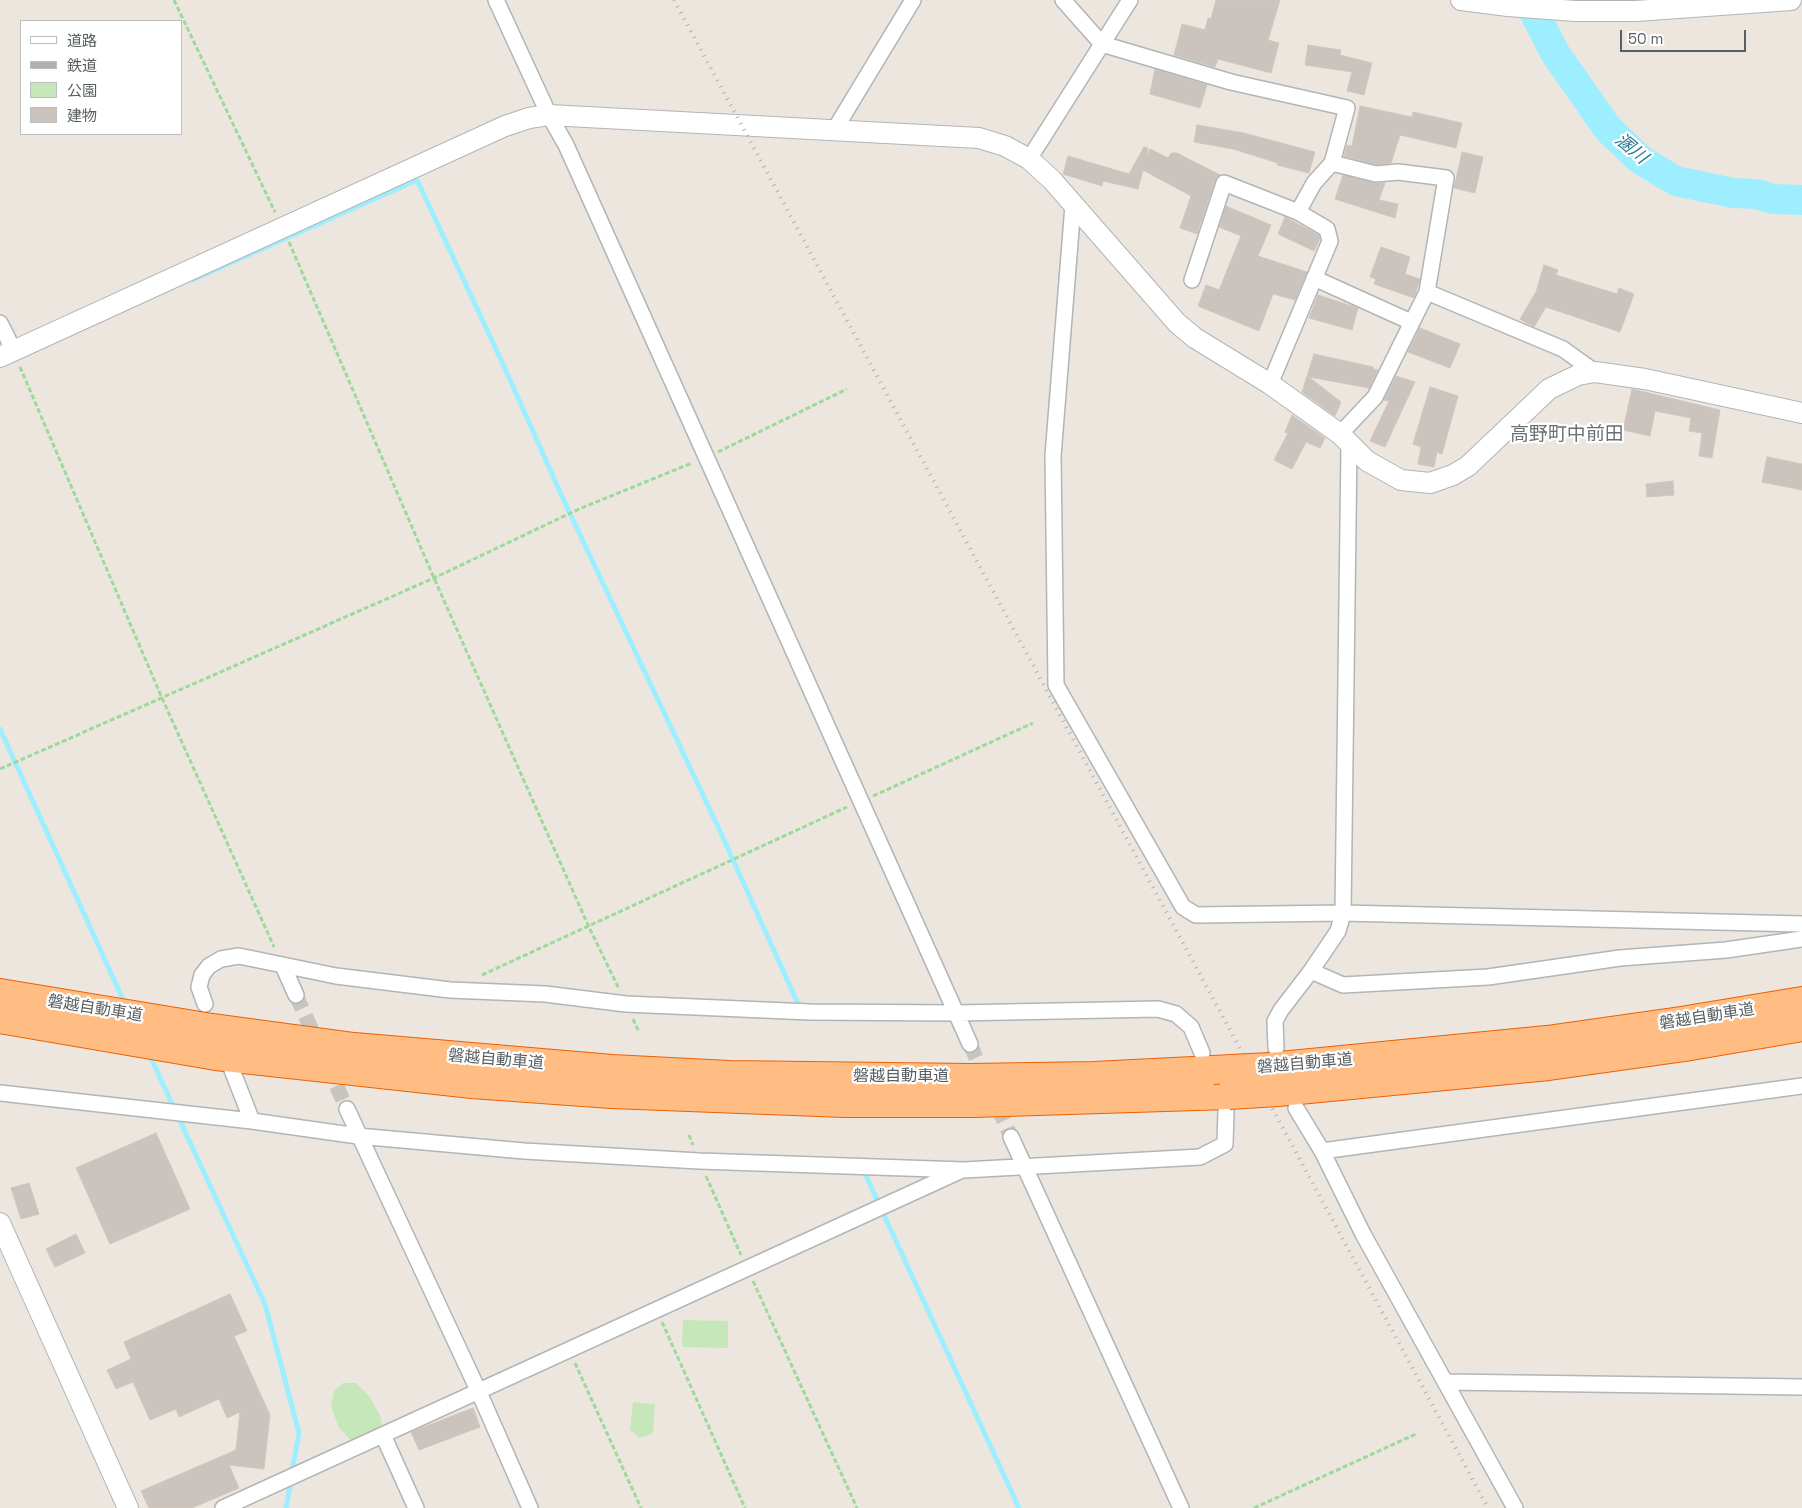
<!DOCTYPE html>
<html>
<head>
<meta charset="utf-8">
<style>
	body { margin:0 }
	#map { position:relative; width:1802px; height:1508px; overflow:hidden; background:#ede6df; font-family:"Space Grotesk","Noto Sans JP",sans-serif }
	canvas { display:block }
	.legend { position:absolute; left:20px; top:20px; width:162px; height:115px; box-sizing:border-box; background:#fff; border:1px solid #bcbfc0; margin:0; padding:6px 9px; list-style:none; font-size:15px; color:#585f62 }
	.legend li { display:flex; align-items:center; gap:10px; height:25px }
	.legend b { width:25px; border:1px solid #bcbfc0 }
	.scale { position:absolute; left:1620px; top:30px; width:126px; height:22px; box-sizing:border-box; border:2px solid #585f62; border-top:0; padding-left:6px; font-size:15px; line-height:18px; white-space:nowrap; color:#585f62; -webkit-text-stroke:4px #fff; paint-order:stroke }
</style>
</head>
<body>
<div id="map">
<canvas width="1802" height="1508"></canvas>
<ul class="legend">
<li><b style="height:6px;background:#fff"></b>道路</li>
<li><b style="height:6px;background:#afb0b1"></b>鉄道</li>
<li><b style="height:14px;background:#c6e7b9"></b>公園</li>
<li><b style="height:14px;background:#cac3be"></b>建物</li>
</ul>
<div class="scale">50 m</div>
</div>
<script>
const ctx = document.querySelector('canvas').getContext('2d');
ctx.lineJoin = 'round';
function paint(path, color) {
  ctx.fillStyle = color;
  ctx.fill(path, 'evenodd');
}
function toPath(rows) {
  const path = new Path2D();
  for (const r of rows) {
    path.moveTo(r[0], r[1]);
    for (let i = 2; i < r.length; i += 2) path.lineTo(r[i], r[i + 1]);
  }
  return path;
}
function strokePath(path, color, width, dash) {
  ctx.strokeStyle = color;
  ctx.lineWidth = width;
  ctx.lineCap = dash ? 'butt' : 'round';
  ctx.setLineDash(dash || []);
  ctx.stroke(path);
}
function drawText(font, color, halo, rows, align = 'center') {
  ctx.font = font + ' "Space Grotesk","Noto Sans JP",sans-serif';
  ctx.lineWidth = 4.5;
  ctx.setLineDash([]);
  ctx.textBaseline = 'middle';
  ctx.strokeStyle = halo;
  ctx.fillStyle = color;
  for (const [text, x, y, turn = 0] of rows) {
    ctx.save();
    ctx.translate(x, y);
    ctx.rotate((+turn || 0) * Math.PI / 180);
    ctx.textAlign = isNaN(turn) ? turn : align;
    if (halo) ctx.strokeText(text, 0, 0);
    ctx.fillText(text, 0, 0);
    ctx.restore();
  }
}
const green = toPath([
	[683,1320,728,1321,728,1348,682,1347],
	[343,1383,356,1383,369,1396,380,1415,382,1425,375,1431,351,1440,339,1428,331,1406,334,1391],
	[633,1402,655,1404,653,1433,640,1438,630,1430]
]);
const stream = toPath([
	[192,280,417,180,502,362,565,503,720,831,799,1006],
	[0,729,125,1004],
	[149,1054,265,1304,299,1433,292,1472],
	[866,1176,1019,1508],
	[286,1508,291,1481]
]);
const river = toPath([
	[1528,0,1555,53,1608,129,1641,160,1676,181,1733,193,1757,194,1773,199,1802,200]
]);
const building = toPath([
	[1216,0,1280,0,1268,40,1279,43,1271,73,1218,59,1215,67,1174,55,1182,24,1205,30,1208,18,1211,19,1216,0],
	[1308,45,1341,50,1340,55,1372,63,1364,95,1347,91,1352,72,1305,65,1308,45],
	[1155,69,1207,85,1200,108,1150,94,1155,69],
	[1360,106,1412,117,1413,112,1462,123,1456,148,1400,135,1391,163,1377,165,1344,156,1347,145,1352,146,1360,106],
	[1197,125,1244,133,1315,152,1309,173,1277,165,1278,163,1233,149,1194,142,1197,125],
	[1144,147,1148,148,1146,157,1150,149,1168,158,1171,153,1177,153,1220,175,1215,180,1197,234,1180,228,1191,196,1143,170,1138,189,1103,181,1102,186,1063,174,1068,156,1129,174,1144,147],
	[1462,152,1483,157,1475,193,1454,188,1462,152],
	[1343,175,1374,183,1385,183,1379,200,1398,204,1395,218,1335,199,1343,175],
	[1226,206,1271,225,1258,256,1307,272,1295,300,1273,294,1259,331,1198,306,1206,285,1219,290,1241,236,1219,227,1226,206],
	[1285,217,1319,235,1320,239,1314,251,1278,234,1285,217],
	[1381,247,1410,257,1405,274,1420,279,1414,298,1374,284,1376,279,1370,277,1381,247],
	[1544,265,1558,270,1556,275,1617,294,1619,288,1634,294,1620,332,1546,307,1534,327,1520,319,1536,292,1544,265],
	[1318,295,1358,308,1352,330,1309,318,1318,295],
	[1420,328,1460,344,1450,368,1408,352,1420,328],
	[1314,354,1373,367,1373,369,1378,370,1369,388,1309,377,1341,402,1335,416,1302,392,1314,354],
	[1396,376,1415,382,1385,447,1370,441,1389,401,1384,400,1396,376],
	[1430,387,1458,396,1442,454,1437,452,1434,467,1418,464,1421,447,1413,444,1430,387],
	[1632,389,1720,410,1712,458,1699,456,1702,433,1689,431,1691,418,1655,411,1650,436,1623,430,1632,389],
	[1292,415,1325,438,1320,448,1306,442,1292,469,1274,460,1288,433,1285,432,1292,415],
	[1767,457,1802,464,1802,490,1762,482,1767,457],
	[1673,481,1674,495,1647,497,1646,484,1673,481],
	[156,1133,190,1209,110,1244,76,1168,156,1133],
	[29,1183,39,1214,21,1219,11,1188,29,1183],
	[76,1234,85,1253,55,1267,46,1249,76,1234],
	[230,1294,247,1331,234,1336,270,1415,264,1469,229,1465,239,1488,192,1508,149,1508,141,1491,236,1450,240,1412,227,1418,219,1399,179,1417,176,1409,150,1420,133,1382,116,1389,107,1370,131,1359,124,1342,230,1294],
	[473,1408,480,1427,419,1450,411,1432,473,1408]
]);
const minorTunnel = toPath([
	[296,995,318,1044],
	[970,1044,1011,1137],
	[327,1065,347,1109]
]);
const path = toPath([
	[174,0,275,212],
	[289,242,434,578,588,925,619,989],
	[20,367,162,698,274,947],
	[718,452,847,389],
	[0,769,434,578,579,509,692,463],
	[873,796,1033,723],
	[482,975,847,807],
	[633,1019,639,1032],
	[689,1135,693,1145],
	[706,1176,741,1255],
	[753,1281,857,1508],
	[662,1322,745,1508],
	[575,1363,641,1508],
	[1254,1508,1416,1434]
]);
const minor = toPath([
	[496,0,549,115,566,145,970,1044],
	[1063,0,1102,44,1231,82,1347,108,1332,163,1314,183,1298,212],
	[835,129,913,0],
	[1029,159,1130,0],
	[1332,163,1376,174,1398,172,1446,178,1427,292,1375,397,1340,434],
	[1073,205,1053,456,1056,685,1183,907,1196,915,1343,913,1802,924],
	[1314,278,1411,322],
	[1192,280,1224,183,1298,212,1327,229,1330,241,1270,384],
	[1427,292,1563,349,1595,372],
	[0,323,14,351],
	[283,966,296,995],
	[1311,971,1343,985,1488,977,1620,958,1726,950,1802,939],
	[205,1004,199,987,202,975,209,966,221,959,239,956,336,976,450,990,545,994,626,1004,810,1012,957,1013,1158,1009,1176,1014,1191,1027,1202,1053],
	[1276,1048,1275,1021,1281,1010,1311,971,1338,931,1343,913,1349,445],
	[232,1070,252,1121],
	[0,1093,252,1121,358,1136,524,1151,699,1161,964,1170,1200,1157,1225,1144,1226,1111],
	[1296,1108,1322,1151,1363,1234,1515,1508],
	[347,1109,478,1390,530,1508],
	[1011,1137,1181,1508],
	[1322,1151,1802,1086],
	[1446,1382,1802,1387],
	[383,1435,416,1508],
	[223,1508,960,1171]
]);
const tertiary = toPath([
	[1461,0,1508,6,1575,11,1636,11,1791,0],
	[0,357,505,126,529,118,549,115,979,138,1005,146,1029,159,1052,180,1177,323,1195,338,1270,384,1340,434,1367,461,1401,480,1430,483,1453,475,1468,466,1549,389,1578,375,1595,372,1645,379,1802,413],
	[0,1223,128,1508]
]);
const motorway = toPath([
	[0,993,206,1027,354,1047,612,1069,729,1075,970,1078,1094,1076,1213,1070],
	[0,1019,216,1056,472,1084,611,1094,844,1103,974,1103,1229,1095],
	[1270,1067,1547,1040,1681,1021,1802,1001],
	[1278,1092,1549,1066,1685,1047,1802,1027]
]);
const rail = toPath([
	[674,0,1488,1508]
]);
const motorwayBridge = toPath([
	[1213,1070,1270,1067],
	[1229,1095,1278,1092]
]);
const streetNames = [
	["磐越自動車道",95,1009,9],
	["磐越自動車道",1707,1017,-9],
	["磐越自動車道",496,1060,5],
	["磐越自動車道",1305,1064,-5],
	["磐越自動車道",901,1077]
];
const waterNames = [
	["溷川",1631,149,40]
];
const quarterNames = [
	["高野町中前田",1567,435]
];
paint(green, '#c6e7b9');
strokePath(stream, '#9defff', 5);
strokePath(river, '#9defff', 30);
paint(building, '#cac3be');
strokePath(building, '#d2c6bd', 1);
strokePath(minorTunnel, '#c8c4c0', 15, [15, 8]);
strokePath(minor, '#b0b5b8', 18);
strokePath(tertiary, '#b0b5b8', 22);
strokePath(motorway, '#ec6100', 30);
strokePath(path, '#9cda9b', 3, [5, 2.5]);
strokePath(minor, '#fff', 15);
strokePath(tertiary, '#fff', 20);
strokePath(motorway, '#ffbd84', 28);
strokePath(rail, '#afb0b1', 4, [1, 6]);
strokePath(motorwayBridge, '#ec6100', 30, []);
strokePath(motorwayBridge, '#ffbd84', 28);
drawText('16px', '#585f62', '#fff', streetNames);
drawText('italic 18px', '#2c7b93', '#fff', waterNames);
drawText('19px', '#697174', '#fff', quarterNames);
</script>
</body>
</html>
